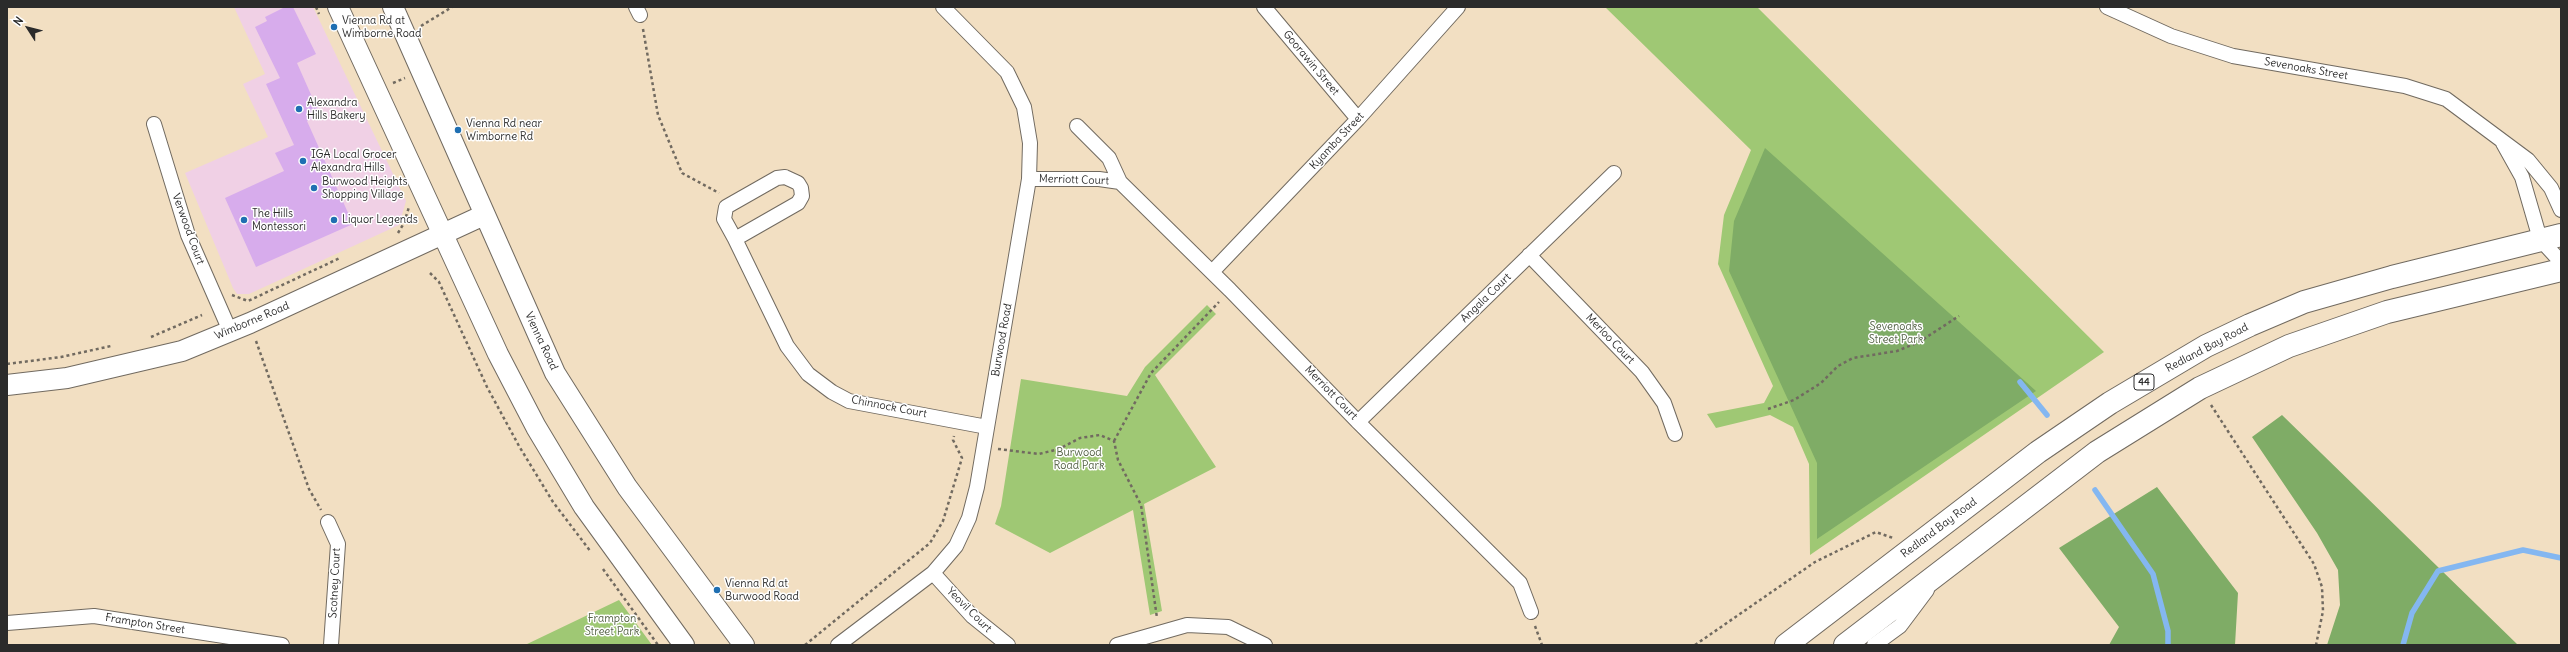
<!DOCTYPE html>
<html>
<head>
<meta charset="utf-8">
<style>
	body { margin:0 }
	#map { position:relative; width:2568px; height:652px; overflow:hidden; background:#f2dfc2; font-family:Delius,sans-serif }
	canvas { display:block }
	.frame { position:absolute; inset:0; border:8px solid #2b2b2b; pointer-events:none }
	.north { position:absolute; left:8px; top:8px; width:40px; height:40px; -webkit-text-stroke:3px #fff; paint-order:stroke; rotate:306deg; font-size:11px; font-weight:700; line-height:16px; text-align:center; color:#2b2b2b }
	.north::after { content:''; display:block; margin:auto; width:14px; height:18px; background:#2b2b2b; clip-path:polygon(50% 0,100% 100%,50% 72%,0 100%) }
</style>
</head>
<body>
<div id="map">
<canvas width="2568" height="652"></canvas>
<div class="frame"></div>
<div class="north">N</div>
</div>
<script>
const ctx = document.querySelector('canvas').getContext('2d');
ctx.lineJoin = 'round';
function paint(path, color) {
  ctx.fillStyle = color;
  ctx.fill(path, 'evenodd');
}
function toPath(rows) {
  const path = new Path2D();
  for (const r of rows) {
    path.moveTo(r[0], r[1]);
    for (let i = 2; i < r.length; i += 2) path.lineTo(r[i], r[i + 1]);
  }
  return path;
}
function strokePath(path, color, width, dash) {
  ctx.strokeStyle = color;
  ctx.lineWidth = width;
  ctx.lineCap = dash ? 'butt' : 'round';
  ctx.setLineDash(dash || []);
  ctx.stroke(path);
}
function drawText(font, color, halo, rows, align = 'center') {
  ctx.font = font + ' Delius,sans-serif';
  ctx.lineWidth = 3;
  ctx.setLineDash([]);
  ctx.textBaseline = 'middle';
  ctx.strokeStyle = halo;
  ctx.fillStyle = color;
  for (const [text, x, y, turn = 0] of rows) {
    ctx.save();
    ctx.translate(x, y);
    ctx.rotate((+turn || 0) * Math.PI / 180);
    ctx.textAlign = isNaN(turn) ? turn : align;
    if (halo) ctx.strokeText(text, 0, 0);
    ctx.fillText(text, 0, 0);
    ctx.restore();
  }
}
const built = toPath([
	[234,7,313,7,406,201,399,225,249,294,237,294,233,288,185,173,268,137,243,84,265,74]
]);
const green = toPath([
	[1605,7,1757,7,2104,352,1810,555,1809,464,1793,427,1770,415,1716,428,1707,414,1764,403,1773,386,1718,264,1724,215,1751,150],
	[1207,305,1216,314,1155,375,1216,467,1144,504,1162,611,1150,615,1133,510,1050,553,995,524,1001,506,1021,379,1127,396,1145,367],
	[619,600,652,645,525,645]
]);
const forest = toPath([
	[1765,148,2036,391,1817,539,1817,463,1729,271,1734,221],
	[2282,415,2518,645,2327,645,2340,605,2338,570,2317,533,2252,437],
	[2157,487,2238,593,2235,645,2109,645,2119,627,2059,548]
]);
const stream = toPath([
	[2020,382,2047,415],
	[2095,490,2153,574,2168,631,2168,645],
	[2403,645,2412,613,2438,571,2523,550,2561,558]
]);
const building = toPath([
	[285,7,293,7,316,54,297,63,320,115,307,121,353,224,256,267,225,198,284,171,275,153,294,145,266,84,280,78,255,27,267,21,265,17]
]);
const path = toPath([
	[316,7,319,14],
	[421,26,452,7],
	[643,29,658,115,682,173,719,193],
	[393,83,405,78],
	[398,233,404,223,409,207],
	[430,273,439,282,487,387,519,446,553,502,591,552],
	[232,295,248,301,340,258],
	[151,337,202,315],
	[256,341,309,489,321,510],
	[7,364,61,357,111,346],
	[2211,405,2314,564,2322,587,2323,611,2316,645],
	[1768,409,1794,400,1821,383,1838,366,1853,358,1897,351,1919,342,1959,316],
	[1114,441,1151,373,1219,302],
	[998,449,1039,454,1059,449,1080,438,1100,435,1114,441,1118,460,1141,505,1157,618],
	[603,569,658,645],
	[1535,626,1542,645],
	[805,645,930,543,943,521,962,458,953,440,954,436],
	[1695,645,1815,562,1876,532,1893,538]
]);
const street = toPath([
	[636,7,640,15],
	[1264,7,1358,119],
	[2107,7,2171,36,2233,56,2405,86,2446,99,2528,160,2551,188,2561,210],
	[154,124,188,235,230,331],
	[1077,126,1109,158,1120,182],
	[2503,143,2522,177,2540,239,2561,262],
	[785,177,798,183,801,188,802,196,798,203,735,239,724,219,726,207,777,178,785,177],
	[1029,179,1099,179,1120,182,1230,290,1358,422,1520,583,1531,612],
	[735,239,787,346,808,374,832,392,849,401,987,427],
	[1529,255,1642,372,1664,403,1675,434],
	[1212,272,1358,119,1458,7],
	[1358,422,1614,173],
	[328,522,338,544,331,645],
	[933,573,972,616,1008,645],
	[7,623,94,616,282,645],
	[838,645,933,573,956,546,969,518,977,487,1029,179,1030,143,1024,107,1007,72,943,7],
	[1117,645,1187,625,1228,627,1265,645],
	[1874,645,1900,626,1927,590]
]);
const secondary = toPath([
	[338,7,498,354,536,427,584,507,684,645],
	[393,7,555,373,627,487,744,645],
	[7,385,67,378,182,351,250,323,484,215]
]);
const primary = toPath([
	[1786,645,2038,452,2110,403,2206,346,2250,325,2304,302,2392,277,2561,235],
	[1845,645,2097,452,2200,388,2289,346,2387,312,2561,270]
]);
const markers = [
	[334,27,4,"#1f6fb2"],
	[299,109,4,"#1f6fb2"],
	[458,130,4,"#1f6fb2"],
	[303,161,4,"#1f6fb2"],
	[314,188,4,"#1f6fb2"],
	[244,220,4,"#1f6fb2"],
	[334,220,4,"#1f6fb2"],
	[717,590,4,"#1f6fb2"]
];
const shields = [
	[2144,382,20]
];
const shieldNames = [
	["44",2144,382]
];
const poiNames = [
	["Vienna Rd at",342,21],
	["Wimborne Road",342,34],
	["Alexandra",307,103],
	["Hills Bakery",307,116],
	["Vienna Rd near",466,124],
	["Wimborne Rd",466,137],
	["IGA Local Grocer",311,155],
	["Alexandra Hills",311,168],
	["Burwood Heights",322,182],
	["Shopping Village",322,195],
	["The Hills",252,214],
	["Montessori",252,227],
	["Liquor Legends",342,220],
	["Vienna Rd at",725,584],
	["Burwood Road",725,597]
];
const streetNames = [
	["Goorawin Street",1311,63,50],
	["Sevenoaks Street",2306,69,10],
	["Kyamba Street",1337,141,-47],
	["Merriott Court",1074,180,2],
	["Verwood Court",188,229,70],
	["Angala Court",1486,298,-44],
	["Wimborne Road",252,321,-23],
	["Merloo Court",1610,339,46],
	["Burwood Road",1002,340,-80],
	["Vienna Road",541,341,65],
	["Redland Bay Road",2207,348,-28],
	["Merriott Court",1331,393,46],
	["Chinnock Court",889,407,11],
	["Redland Bay Road",1939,528,-37],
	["Scotney Court",335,583,-87],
	["Yeovil Court",969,610,45],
	["Frampton Street",145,624,9]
];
const parkNames = [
	["Sevenoaks",1896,327],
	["Street Park",1896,340],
	["Burwood",1079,453],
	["Road Park",1079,466],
	["Frampton",612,619],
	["Street Park",612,632]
];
paint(built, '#f0d0e5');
paint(green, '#9fc874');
paint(forest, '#7fac66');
strokePath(stream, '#84b7f1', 5.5);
paint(building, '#d7acec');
strokePath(street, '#716a60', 16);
strokePath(secondary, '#716a60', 22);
strokePath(primary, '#716a60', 24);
strokePath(path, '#716a60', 2.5, [3, 3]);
strokePath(street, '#fff', 14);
strokePath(secondary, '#fff', 20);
strokePath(primary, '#fff', 22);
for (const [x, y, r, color] of markers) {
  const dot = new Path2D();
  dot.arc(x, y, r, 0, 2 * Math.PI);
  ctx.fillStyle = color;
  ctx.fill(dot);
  strokePath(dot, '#fff', 1.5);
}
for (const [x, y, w] of shields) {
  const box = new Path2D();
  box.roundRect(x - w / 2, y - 8, w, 16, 3);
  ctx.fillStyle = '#fff';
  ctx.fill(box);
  strokePath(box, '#2b2b2b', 1);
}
drawText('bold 10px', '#2b2b2b', null, shieldNames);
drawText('11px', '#2b2b2b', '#fff', poiNames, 'left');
drawText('11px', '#2b2b2b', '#fff', streetNames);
drawText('11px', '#546245', '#fff', parkNames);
</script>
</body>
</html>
